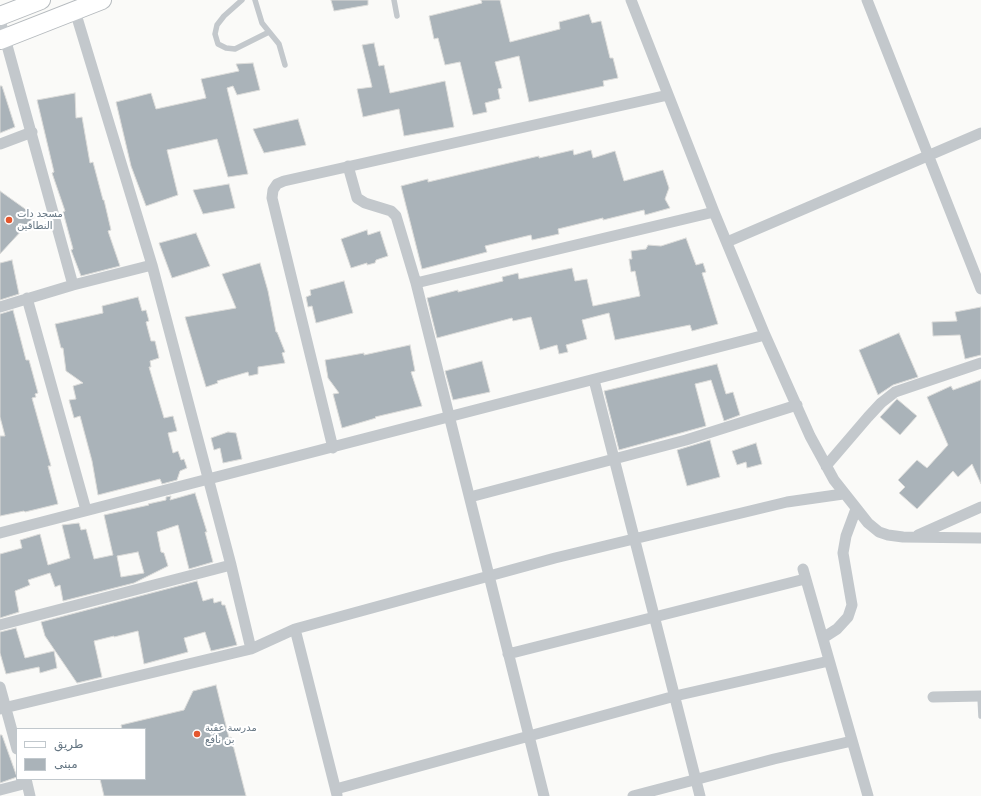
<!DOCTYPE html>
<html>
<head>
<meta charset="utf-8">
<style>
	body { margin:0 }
	#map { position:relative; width:981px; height:796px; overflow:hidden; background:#fafaf8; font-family:"DejaVu Sans",Cairo,sans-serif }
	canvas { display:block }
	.legend { position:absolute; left:16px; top:728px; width:130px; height:52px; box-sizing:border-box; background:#fff; border:1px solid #c1c8cd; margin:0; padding:5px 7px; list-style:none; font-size:12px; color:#657683 }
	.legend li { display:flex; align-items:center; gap:8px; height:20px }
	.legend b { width:20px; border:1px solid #c1c8cd }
</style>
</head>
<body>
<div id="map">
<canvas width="981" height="796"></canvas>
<ul class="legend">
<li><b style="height:5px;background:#fff"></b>طريق</li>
<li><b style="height:11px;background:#aab3b9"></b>مبنى</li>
</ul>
</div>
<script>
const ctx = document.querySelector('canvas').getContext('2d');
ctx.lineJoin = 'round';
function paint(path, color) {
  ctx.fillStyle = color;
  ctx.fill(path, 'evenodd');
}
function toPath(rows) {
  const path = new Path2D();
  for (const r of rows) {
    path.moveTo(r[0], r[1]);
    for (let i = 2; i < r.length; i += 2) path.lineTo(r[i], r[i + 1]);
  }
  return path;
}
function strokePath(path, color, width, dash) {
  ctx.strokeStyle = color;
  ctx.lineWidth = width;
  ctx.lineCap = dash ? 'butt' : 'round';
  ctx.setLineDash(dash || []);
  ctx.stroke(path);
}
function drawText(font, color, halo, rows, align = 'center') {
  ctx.font = font + ' "DejaVu Sans",Cairo,sans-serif';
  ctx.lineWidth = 4;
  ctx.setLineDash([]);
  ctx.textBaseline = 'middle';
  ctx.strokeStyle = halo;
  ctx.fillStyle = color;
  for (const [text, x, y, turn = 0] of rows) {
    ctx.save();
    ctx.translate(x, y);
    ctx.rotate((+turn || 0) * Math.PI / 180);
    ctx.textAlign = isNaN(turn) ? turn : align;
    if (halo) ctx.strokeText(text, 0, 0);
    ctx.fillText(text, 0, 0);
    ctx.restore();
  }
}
const building = toPath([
	[331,0,368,0,368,5,334,11,331,0],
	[481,0,500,0,510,42,560,29,559,22,589,14,592,23,601,21,610,58,613,58,618,78,603,81,604,86,529,102,519,56,495,62,502,88,498,89,500,99,485,103,487,112,473,115,460,62,445,65,438,38,434,39,429,16,482,3,481,0],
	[374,43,379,66,384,65,390,93,445,81,454,127,404,136,399,109,363,117,357,89,372,87,362,45,374,43],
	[253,63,260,90,237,95,233,86,227,88,248,174,228,177,217,139,167,150,178,195,146,206,131,166,116,102,151,93,156,109,206,98,201,79,239,71,236,64,253,63],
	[0,86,2,86,15,127,0,133,0,86],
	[75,93,76,118,82,117,90,163,93,162,103,200,104,200,111,230,108,231,120,266,81,276,71,250,73,249,63,212,65,211,52,173,54,172,37,100,75,93],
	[298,119,306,145,264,153,253,129,298,119],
	[573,150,574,155,591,150,593,158,615,151,624,181,663,170,669,188,665,199,670,208,645,215,644,210,603,220,603,218,558,229,559,234,532,240,531,235,485,246,487,252,422,269,401,186,428,179,428,182,539,156,539,158,573,150],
	[229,184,235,208,203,214,193,190,229,184],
	[0,191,35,216,0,254,0,191],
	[367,230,368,235,380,231,388,256,376,260,375,263,367,265,367,263,351,268,341,239,367,230],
	[196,233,210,266,172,278,159,243,196,233],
	[686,238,696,265,703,263,706,272,702,273,718,324,692,331,690,325,615,340,609,313,582,320,587,339,566,345,568,352,559,354,557,345,540,350,531,317,513,321,512,318,437,338,427,298,458,290,458,292,503,281,502,277,518,273,519,279,572,268,575,281,587,279,593,306,640,296,635,271,631,272,629,259,632,259,631,251,646,249,648,245,661,246,686,238],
	[12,260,19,294,0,300,0,263,12,260],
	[260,263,268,291,276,332,277,332,285,352,282,353,285,363,258,367,258,374,249,376,248,372,217,381,218,383,206,387,185,317,236,308,222,274,260,263],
	[344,281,353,313,316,323,312,306,308,307,306,297,311,295,310,290,344,281],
	[138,297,142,311,146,310,149,321,146,322,151,341,155,341,159,358,150,361,151,367,149,367,164,418,173,416,177,431,168,433,173,453,178,451,181,460,184,459,187,468,180,471,177,480,162,484,160,479,98,495,92,461,80,416,74,418,69,400,76,399,73,386,83,383,66,371,63,348,61,348,55,324,103,313,102,306,138,297],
	[981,307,981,355,965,359,960,335,933,336,932,322,957,321,955,312,981,307],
	[13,310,26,360,29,360,38,393,35,394,36,397,32,398,51,466,48,466,58,504,25,512,24,511,0,516,0,436,5,436,0,417,0,314,13,310],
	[899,333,918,377,893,385,878,395,859,350,899,333],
	[410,345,415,371,411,372,422,406,375,417,376,418,342,428,333,394,339,393,328,378,325,360,364,353,364,355,410,345],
	[482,361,490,392,453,400,445,371,482,361],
	[717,364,726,394,733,392,740,415,724,421,711,380,695,384,706,426,619,450,604,391,717,364],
	[981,380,981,484,972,464,958,477,953,471,917,509,899,493,905,487,898,480,917,460,927,468,948,445,927,397,951,386,953,390,981,380],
	[897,399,917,416,900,435,880,417,897,399],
	[228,432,236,433,242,459,223,463,220,448,214,450,211,438,228,432],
	[710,440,720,477,687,486,677,450,710,440],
	[756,443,762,464,747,468,746,462,737,465,732,451,756,443],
	[195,493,207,532,205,532,213,562,189,569,178,525,157,532,161,552,164,553,168,566,134,583,63,601,60,585,55,587,50,573,28,580,30,585,15,591,19,612,0,618,0,554,22,548,20,540,40,534,48,565,70,558,62,525,79,523,81,530,86,529,94,559,113,555,104,515,149,505,148,504,166,500,166,497,171,496,170,500,195,493],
	[138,552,144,573,121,577,117,556,138,552],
	[197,581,203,601,213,598,214,603,221,601,222,605,225,605,237,645,211,651,205,632,184,638,188,652,144,664,138,631,114,637,114,636,94,641,102,677,77,683,45,636,41,622,197,581],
	[16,628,25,658,54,651,57,668,40,673,39,667,6,674,0,653,0,632,16,628],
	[216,685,229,738,231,737,246,796,104,796,100,779,145,779,145,729,122,729,121,725,184,710,193,691,216,685],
	[0,735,2,735,17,777,0,783,0,735]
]);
const lane = toPath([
	[242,0,224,16,217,25,215,34,218,44,226,48,235,49,269,32],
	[255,0,262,23,279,44,285,65],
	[394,0,397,16],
	[980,696,981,716]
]);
const street = toPath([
	[631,0,714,212,765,335,810,436,834,480,868,523,879,532,888,535,903,537,981,538],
	[867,0,981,289],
	[75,11,152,265,231,565,251,649],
	[0,20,73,285],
	[0,144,32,132],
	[348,166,357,198,365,203,391,211,396,216,416,283,544,796],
	[727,242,981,133],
	[416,283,714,212],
	[27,298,86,510],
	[0,307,73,285,152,265],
	[594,380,700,796],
	[333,448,272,198,273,190,277,184,284,181,668,95],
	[826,466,868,417,881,403,895,392,981,363],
	[470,497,686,440,797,405],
	[0,533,765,335],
	[918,535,981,507],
	[803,569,868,796],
	[0,625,231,565],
	[295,629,337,795],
	[823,638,837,629,848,617,852,605,843,553,846,536,856,509],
	[508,654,805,579],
	[0,687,17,749],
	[933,697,981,696],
	[0,709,251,649,295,629,555,558,787,502,843,494],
	[26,779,30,796],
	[336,789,675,696,829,661],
	[0,790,27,783],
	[633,796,774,759,852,741]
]);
const primary = toPath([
	[0,16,41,0],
	[0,40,102,0]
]);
const markers = [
	[9,220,4,"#e4572e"],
	[197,734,4,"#e4572e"]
];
const poiNames = [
	["مسجد دات",17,214],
	["النطاقين",17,226],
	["مدرسة عقبة",205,728],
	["بن نافع",205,740]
];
paint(building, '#aab3b9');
strokePath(building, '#dcdcda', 1);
strokePath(primary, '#b5babe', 20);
strokePath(lane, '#c3c8cc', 5.5);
strokePath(street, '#c3c8cc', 11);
strokePath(primary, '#fff', 18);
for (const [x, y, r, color] of markers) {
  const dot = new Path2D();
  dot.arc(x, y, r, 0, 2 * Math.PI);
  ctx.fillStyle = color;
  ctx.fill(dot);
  strokePath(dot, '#fff', 1.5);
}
drawText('10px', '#657683', '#fff', poiNames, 'left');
</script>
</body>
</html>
